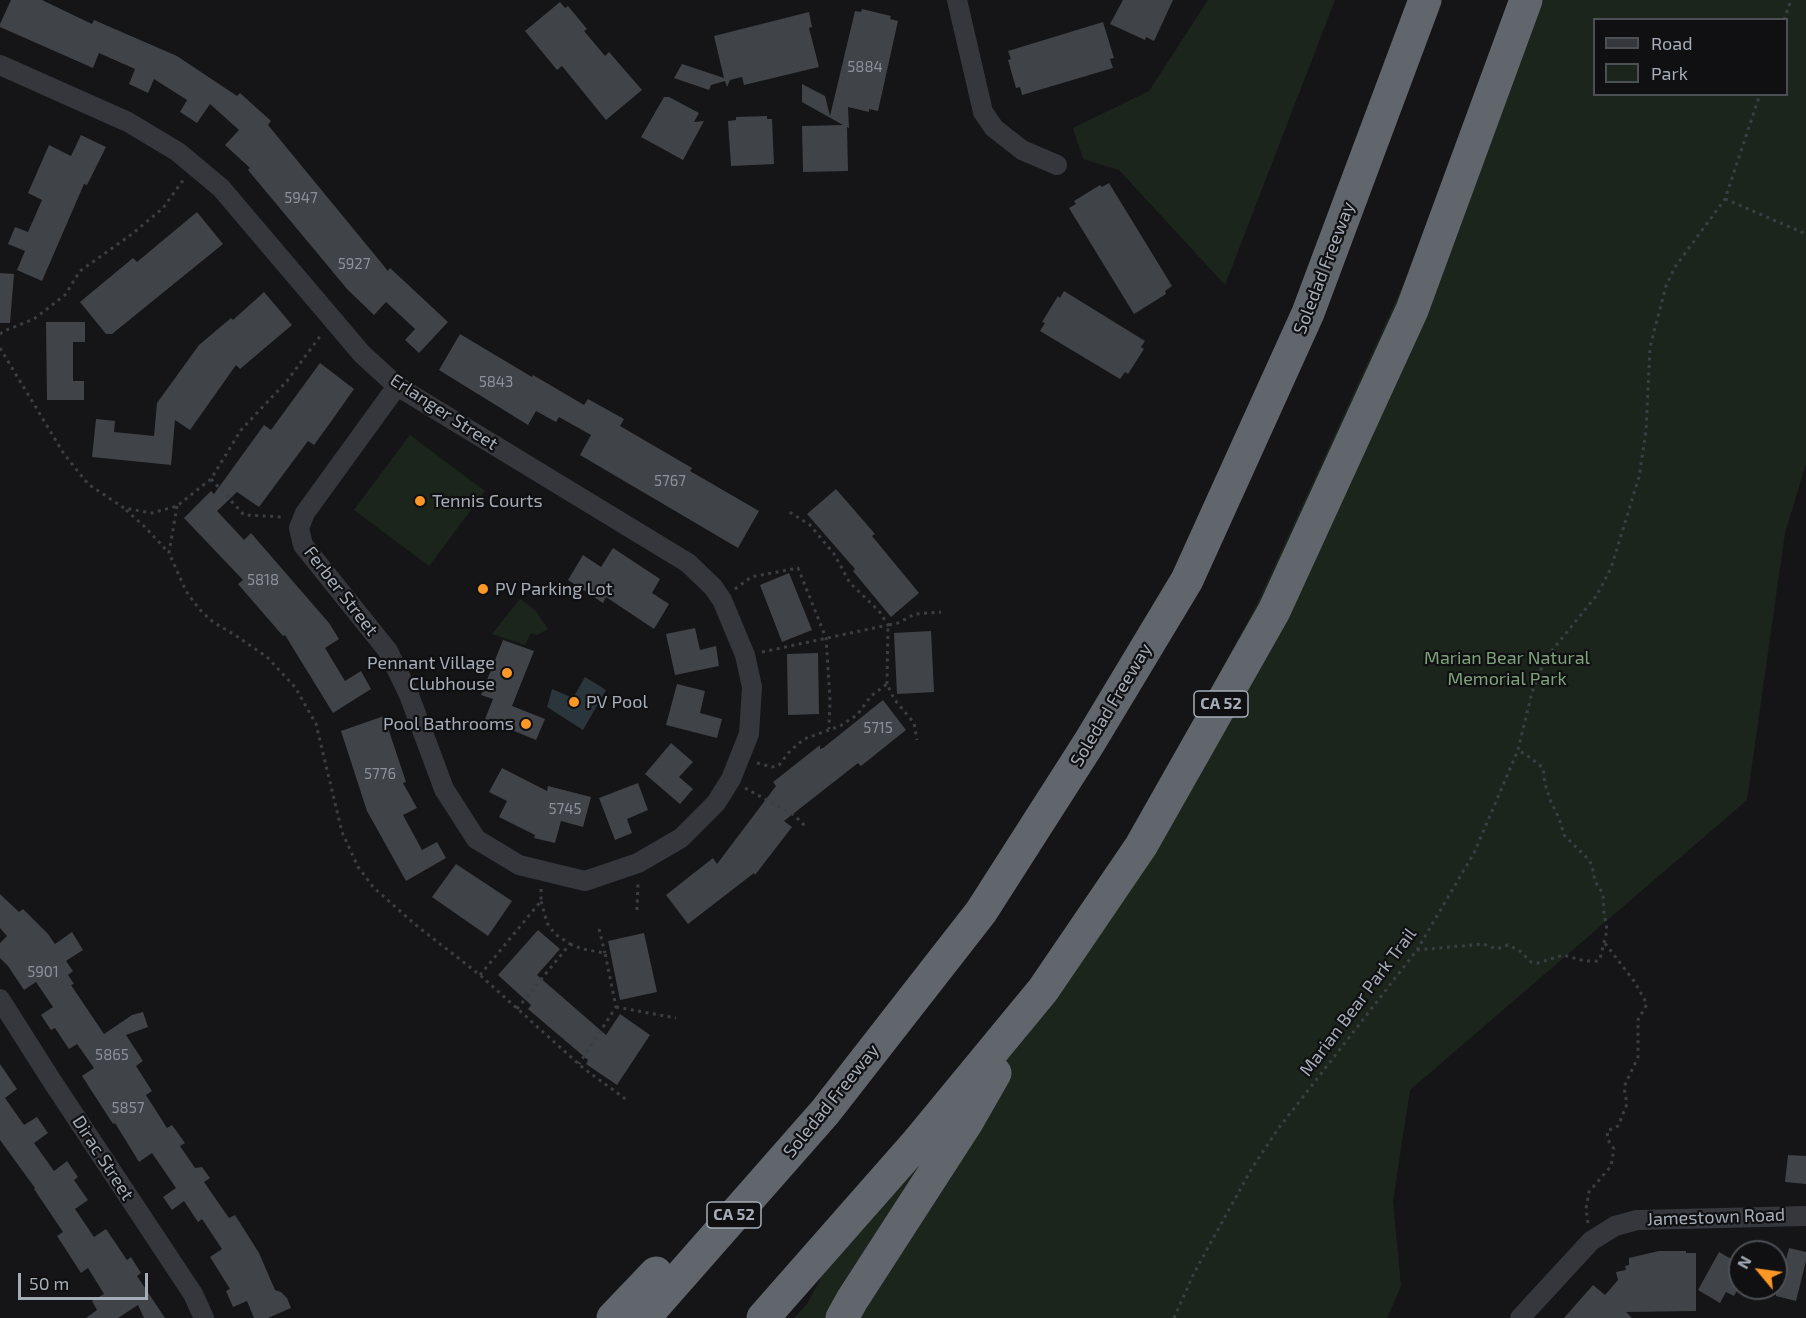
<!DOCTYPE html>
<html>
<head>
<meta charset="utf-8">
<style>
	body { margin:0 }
	#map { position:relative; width:1806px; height:1318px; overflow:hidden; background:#151517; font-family:"Exo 2",sans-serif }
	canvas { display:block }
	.legend { position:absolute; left:1593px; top:18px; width:195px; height:78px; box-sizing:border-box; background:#101012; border:2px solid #4c4f54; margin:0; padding:8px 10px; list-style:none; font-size:18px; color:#a5adb8 }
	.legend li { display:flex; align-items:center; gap:12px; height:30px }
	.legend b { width:30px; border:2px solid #4c4f54 }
	.north { position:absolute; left:1728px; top:1240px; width:60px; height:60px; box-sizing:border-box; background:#101012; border:2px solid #4c4f54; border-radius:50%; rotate:299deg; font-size:16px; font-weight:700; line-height:24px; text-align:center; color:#a5adb8 }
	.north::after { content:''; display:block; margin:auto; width:21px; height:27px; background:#fd9826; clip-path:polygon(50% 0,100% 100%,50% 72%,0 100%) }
	.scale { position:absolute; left:18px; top:1273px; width:130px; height:27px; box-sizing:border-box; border:3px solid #a5adb8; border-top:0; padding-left:8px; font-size:18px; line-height:21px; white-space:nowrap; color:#a5adb8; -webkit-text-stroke:4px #101012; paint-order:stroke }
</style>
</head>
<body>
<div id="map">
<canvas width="1806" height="1318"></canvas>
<ul class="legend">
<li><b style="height:8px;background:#35373c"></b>Road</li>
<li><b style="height:16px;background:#1c251c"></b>Park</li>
</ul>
<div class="north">N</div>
<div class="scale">50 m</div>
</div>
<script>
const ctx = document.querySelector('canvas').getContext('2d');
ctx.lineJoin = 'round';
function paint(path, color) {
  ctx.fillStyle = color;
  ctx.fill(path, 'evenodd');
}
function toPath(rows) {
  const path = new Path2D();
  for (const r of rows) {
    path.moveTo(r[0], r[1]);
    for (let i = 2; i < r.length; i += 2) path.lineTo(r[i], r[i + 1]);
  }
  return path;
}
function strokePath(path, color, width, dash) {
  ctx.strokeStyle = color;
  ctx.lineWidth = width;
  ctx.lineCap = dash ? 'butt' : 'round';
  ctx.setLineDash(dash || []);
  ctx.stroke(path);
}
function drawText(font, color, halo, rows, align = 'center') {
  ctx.font = font + ' "Exo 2",sans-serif';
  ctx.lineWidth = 4.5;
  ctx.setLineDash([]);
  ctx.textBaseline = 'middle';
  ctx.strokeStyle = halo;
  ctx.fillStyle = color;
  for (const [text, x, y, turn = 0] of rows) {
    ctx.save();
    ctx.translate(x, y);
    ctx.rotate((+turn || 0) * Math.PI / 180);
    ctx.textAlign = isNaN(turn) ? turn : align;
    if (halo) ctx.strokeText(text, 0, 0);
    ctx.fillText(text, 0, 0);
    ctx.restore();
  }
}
const green = toPath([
	[1208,0,1335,0,1225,285,1119,170,1083,159,1073,128,1149,91],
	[1509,0,1806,0,1806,464,1785,533,1747,800,1410,1090,1393,1201,1401,1286,1387,1318,794,1318,807,1304,878,1171,1049,957,1116,858,1180,746,1256,606,1427,233],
	[1594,20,1786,20,1786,94,1594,94],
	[410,435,485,491,429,566,354,510],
	[520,599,535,610,548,629,537,635,531,633,525,645,492,634]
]);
const water = toPath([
	[585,677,606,690,583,730,547,707,552,689,573,698]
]);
const building = toPath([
	[11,0,42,0,92,24,94,20,177,56,237,96,240,93,271,121,268,125,388,271,390,268,448,322,419,353,405,340,415,329,386,302,374,315,347,289,318,254,248,170,250,168,225,145,239,130,210,104,197,123,180,112,187,100,154,79,148,93,129,84,135,69,99,53,93,68,0,27,0,24],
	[1123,0,1173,0,1154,41,1146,37,1145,40,1110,24],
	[560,2,565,8,568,6,587,29,584,31,605,56,609,52,642,90,606,120,562,66,557,70,525,31],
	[862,9,891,16,890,19,898,21,878,111,869,109,869,112,848,107,849,128,847,127,848,171,803,172,802,126,843,125,802,102,802,84,825,96,830,116,855,11,861,12],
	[809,12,812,27,809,28,819,67,744,85,742,77,730,80,727,87,725,81,711,85,709,90,674,78,682,64,724,78,714,36],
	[1103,22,1114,58,1110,59,1113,68,1022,95,1020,87,1016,88,1008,60,1011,59,1008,51],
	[664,97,669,97,699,113,694,122,704,121,683,160,641,137],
	[767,116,767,119,772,119,774,164,731,166,728,121,736,120,736,117],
	[81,135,106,147,87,185,84,184,42,281,17,270,25,251,8,244,15,227,28,232,42,200,28,193,49,145,71,156],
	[1109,183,1172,286,1165,291,1166,294,1134,314,1069,208,1076,204,1074,201,1100,185,1102,187],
	[197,212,223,244,112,334,106,334,80,302,133,258,137,262],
	[0,273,14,274,10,323,0,323],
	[1064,291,1145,341,1141,347,1144,349,1128,374,1125,372,1120,379,1040,331,1045,323,1042,322,1058,296,1060,298],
	[264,292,292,325,240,369,236,365,190,430,175,420,171,465,92,457,96,419,115,421,114,432,154,436,157,403,199,345,231,318,233,320],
	[46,322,85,322,85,342,73,342,73,381,84,381,84,400,47,400],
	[460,334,532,377,533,375,584,405,588,399,624,419,620,426,692,468,690,471,759,511,738,548,580,455,591,435,559,417,556,422,536,411,528,425,439,370],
	[320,363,354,389,330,423,314,445,308,441,259,507,237,492,217,511,244,540,251,533,329,623,339,639,325,648,345,681,361,671,371,689,333,713,285,635,283,636,238,584,243,580,184,518,211,491,214,494,264,425,271,430],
	[836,489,875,534,872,536,919,593,891,617,853,571,855,569,807,514],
	[613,548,660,579,652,593,669,604,654,629,606,597,603,603,568,580,583,555,601,567],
	[789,573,812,630,782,642,760,585],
	[695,628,700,650,716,646,719,666,675,675,666,634],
	[931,631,934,692,897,694,894,633],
	[503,640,534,651,512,706,545,719,536,740,485,719,493,699,481,695],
	[818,653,819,714,788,715,787,654],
	[677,684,705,691,700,713,722,719,717,738,666,725],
	[883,700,906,730,861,766,858,763,784,821,792,827,755,875,754,873,688,924,666,895,713,858,717,864,776,786,773,782,820,745,820,749,823,748],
	[384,716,406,782,403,783,417,808,403,815,422,850,437,842,446,858,406,881,367,811,341,731],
	[671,743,693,762,679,777,693,789,680,804,645,774],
	[502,768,547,791,548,786,591,797,583,827,561,821,555,843,534,838,535,835,499,817,507,801,489,792],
	[638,783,648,810,627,819,632,833,615,840,599,798],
	[456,864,512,901,488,936,432,897],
	[0,894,19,912,23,909,48,934,55,944,72,932,83,950,66,961,73,971,68,975,74,984,71,985,104,1034,132,1015,143,1012,148,1027,126,1035,143,1061,136,1066,152,1091,146,1095,167,1128,172,1125,185,1143,180,1146,195,1168,202,1167,210,1178,204,1182,229,1218,235,1215,259,1253,275,1290,281,1292,287,1298,291,1308,268,1318,254,1318,247,1301,233,1307,226,1291,230,1289,210,1257,222,1249,202,1219,198,1222,184,1201,172,1210,163,1197,176,1188,152,1153,139,1162,115,1123,113,1124,82,1076,94,1068,77,1044,69,1049,55,1028,51,1030,41,1015,53,1007,36,982,24,990,8,966,0,958,0,943,7,936,0,928],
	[538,930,560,949,537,975,606,1035,620,1014,650,1035,617,1085,586,1064,588,1060,528,1009,531,1005,498,975],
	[644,933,657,992,620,1000,608,941],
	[0,1064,17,1089,5,1098,24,1125,37,1117,48,1133,34,1143,54,1171,67,1161,78,1177,74,1180,88,1200,75,1209,94,1237,106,1229,127,1260,131,1257,141,1273,137,1276,165,1318,144,1318,138,1305,118,1318,86,1318,97,1310,92,1301,104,1294,88,1268,81,1273,57,1236,63,1232,34,1189,35,1188,0,1140],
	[1788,1155,1806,1156,1806,1184,1785,1182],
	[1789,1248,1806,1252,1806,1261,1796,1301,1776,1296,1776,1262,1785,1264],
	[1659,1251,1686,1251,1686,1253,1696,1253,1696,1311,1626,1312,1632,1318,1564,1318,1593,1285,1605,1295,1618,1280,1616,1272,1626,1270,1625,1266,1629,1265,1629,1258],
	[1719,1252,1740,1264,1740,1285,1734,1296,1726,1292,1720,1303,1698,1290]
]);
const path = toPath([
	[1784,20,1791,0],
	[1725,199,1806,234],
	[0,334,4,331,34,319,65,295,80,271,132,234,163,208,184,179],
	[0,348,64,454,88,484,124,508,152,513,177,506,211,479,241,430,287,381,321,335],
	[211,479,244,515,283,517],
	[177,506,169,553,186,591,199,609,213,622,235,635,267,657,295,687,316,724,342,832,358,867,374,888,417,926,480,975,583,1068,627,1100],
	[126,510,145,527,169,553],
	[735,589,751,577,798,568,826,638,830,700,829,729],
	[762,652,888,625,879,611,850,583,834,554,810,525,788,511],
	[887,684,888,625,898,623,915,614,941,612],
	[757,763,772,767,779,765,790,751,804,739,840,726,857,715,871,696,887,684,894,699,914,723,917,740],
	[745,788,794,815,807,828],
	[637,910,638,882],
	[599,929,605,953],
	[570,944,582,949,605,953,616,1007,579,1064],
	[1417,950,1483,944,1497,949,1508,945,1520,951,1531,962,1538,963,1563,955,1585,961,1597,961,1600,959,1607,930,1604,913,1603,894,1595,881,1592,865,1587,858,1564,835,1559,818,1551,802,1545,784,1543,768,1531,758,1518,750],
	[480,975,541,901,541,887],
	[616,1007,676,1018],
	[517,1009,570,944,555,934,547,923,541,901],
	[1588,1223,1586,1209,1589,1192,1611,1166,1614,1149,1608,1140,1607,1131,1618,1126,1627,1104,1624,1087,1638,1057,1638,1020,1647,1004,1634,981,1604,942],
	[1174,1318,1194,1273,1252,1168,1278,1129,1417,950,1474,853,1518,750,1532,692,1545,659,1597,595,1611,568,1639,477,1646,431,1650,347,1666,286,1675,267,1725,199,1760,94]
]);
const street = toPath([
	[957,0,983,112,994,128,1022,150,1057,165],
	[0,65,128,122,178,152,221,188,362,354,397,386,688,563,713,587,722,600,745,655,752,687,749,734,731,779,716,803,681,838,638,863,585,881,519,865,476,839,444,789,409,695,388,651,303,545,299,528,305,513,397,386],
	[0,999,50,1078,193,1294,204,1318],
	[1520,1318,1591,1241,1615,1226,1637,1220,1806,1216]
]);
const highway = toPath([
	[613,1318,656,1273],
	[644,1318,825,1112,981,912,1089,743,1187,580,1308,313,1425,0],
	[763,1318,916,1144,1043,990,1141,846,1274,611,1412,310,1526,0],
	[842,1318,852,1300,967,1122,995,1073]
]);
const markers = [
	[420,501,6,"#fd9826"],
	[483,589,6,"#fd9826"],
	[507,673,6,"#fd9826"],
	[574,702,6,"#fd9826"],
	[526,724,6,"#fd9826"]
];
const numberNames = [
	["5884",865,67],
	["5947",301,198],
	["5927",354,264],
	["5843",496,382],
	["5767",670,481],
	["5818",263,580],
	["5715",878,728],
	["5776",380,774],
	["5745",565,809],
	["5901",43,972],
	["5865",112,1055],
	["5857",128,1108]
];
const shields = [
	[1221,704,54],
	[734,1215,54]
];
const shieldNames = [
	["CA 52",1221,704],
	["CA 52",734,1215]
];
const streetNames = [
	["Soledad Freeway",1324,268,-69],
	["Erlanger Street",444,412,33],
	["Ferber Street",341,591,52],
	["Soledad Freeway",1111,705,-59],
	["Marian Bear Park Trail",1358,1002,-53],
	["Soledad Freeway",831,1101,-51],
	["Dirac Street",103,1158,57],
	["Jamestown Road",1716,1217,-2]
];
const poiNames = [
	["Tennis Courts",432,501],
	["PV Parking Lot",495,589],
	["Pennant Village",495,663,"right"],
	["Clubhouse",495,684,"right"],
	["PV Pool",586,702],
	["Pool Bathrooms",514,724,"right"]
];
const parkNames = [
	["Marian Bear Natural",1507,658],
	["Memorial Park",1507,679]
];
paint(green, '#1c251c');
paint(water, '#2a363b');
paint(building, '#404347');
strokePath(path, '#3b3e43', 3, [3, 4.5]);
strokePath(street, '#35373c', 20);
strokePath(highway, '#61666d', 33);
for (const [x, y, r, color] of markers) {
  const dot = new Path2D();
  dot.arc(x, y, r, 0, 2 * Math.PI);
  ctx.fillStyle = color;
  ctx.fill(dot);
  strokePath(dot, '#101012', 2);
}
drawText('15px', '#8c929c', null, numberNames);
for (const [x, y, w] of shields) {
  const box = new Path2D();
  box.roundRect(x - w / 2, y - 13, w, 26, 4.5);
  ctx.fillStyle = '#101012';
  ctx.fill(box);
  strokePath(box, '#a5adb8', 1.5);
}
drawText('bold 16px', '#a5adb8', null, shieldNames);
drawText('18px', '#a5adb8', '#101012', streetNames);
drawText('18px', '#a5adb8', '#101012', poiNames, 'left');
drawText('18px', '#7ea47b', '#101012', parkNames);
</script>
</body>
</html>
